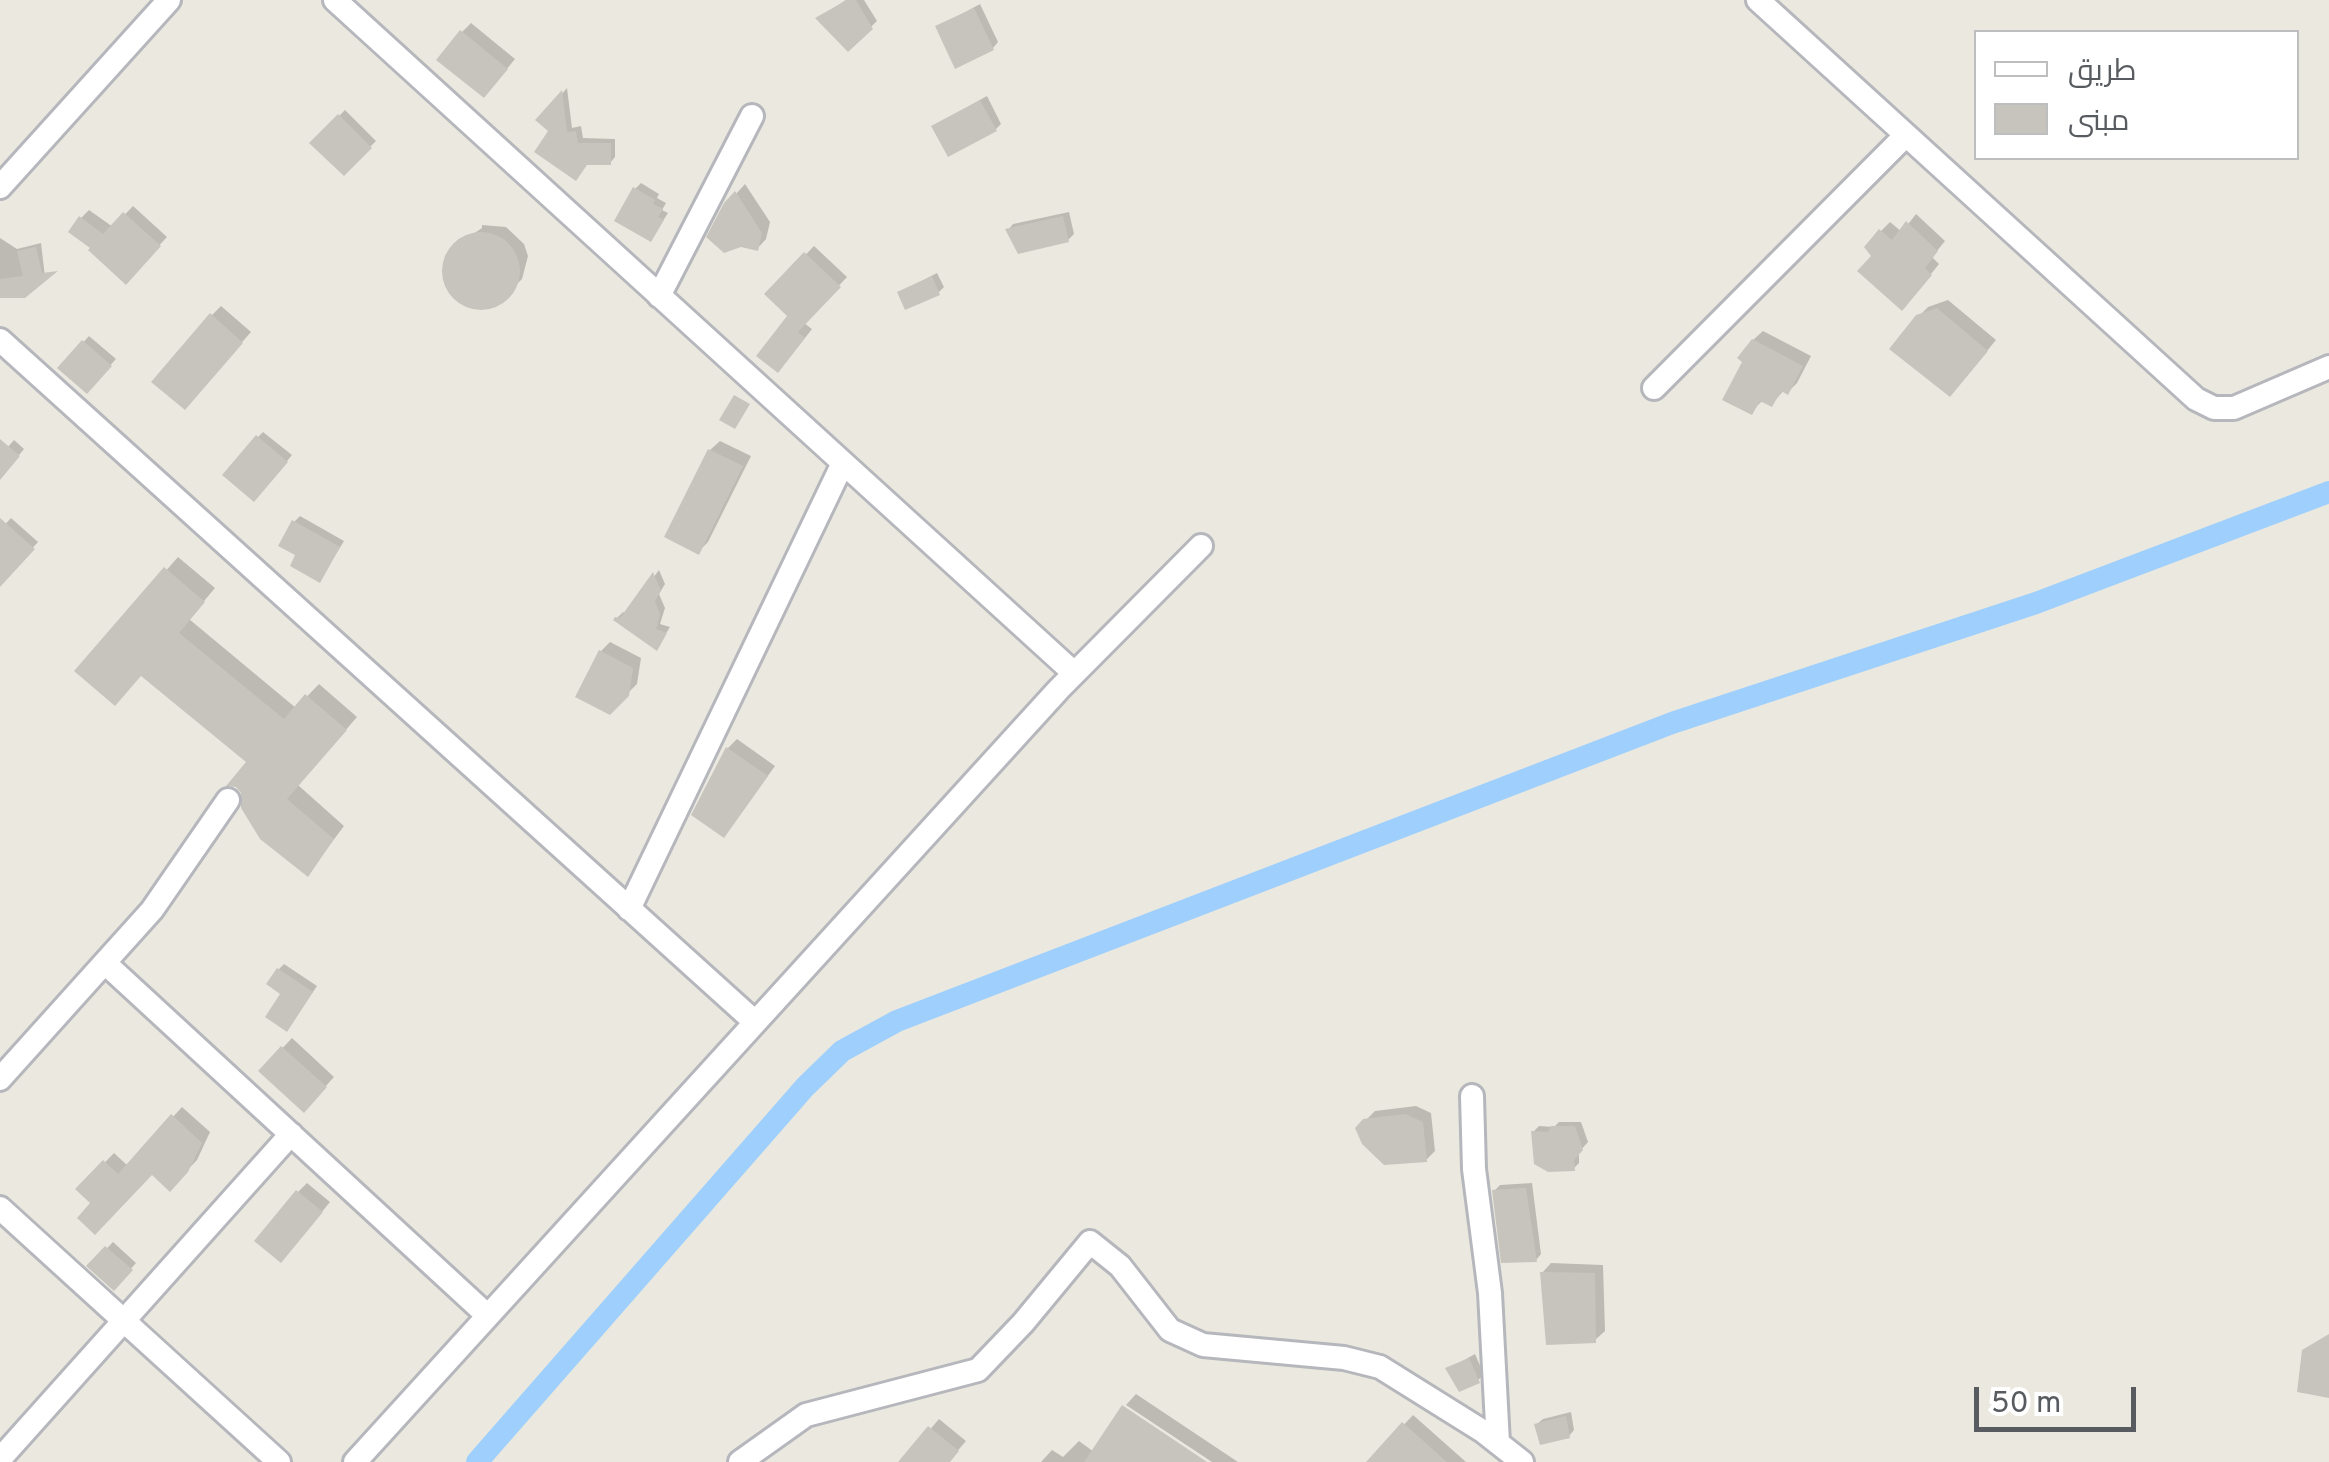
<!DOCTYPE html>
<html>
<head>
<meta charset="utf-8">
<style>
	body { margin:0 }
	#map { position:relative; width:2329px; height:1462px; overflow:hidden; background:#ebe9df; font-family:Overpass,Cairo,sans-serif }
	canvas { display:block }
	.legend { position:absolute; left:1974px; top:30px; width:325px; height:130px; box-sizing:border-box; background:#fff; border:2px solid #bcbebf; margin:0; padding:12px 18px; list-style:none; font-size:30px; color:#585c60 }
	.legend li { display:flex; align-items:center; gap:20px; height:50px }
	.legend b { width:50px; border:2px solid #bcbebf }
	.scale { position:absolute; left:1974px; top:1387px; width:162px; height:45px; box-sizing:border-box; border:5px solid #585c60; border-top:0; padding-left:12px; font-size:30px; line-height:35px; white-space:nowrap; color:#585c60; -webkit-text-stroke:8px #fff; paint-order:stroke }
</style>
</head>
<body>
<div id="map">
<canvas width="2329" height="1462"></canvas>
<ul class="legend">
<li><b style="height:12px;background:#fff"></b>طريق</li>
<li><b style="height:28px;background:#c6c4bd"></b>مبنى</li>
</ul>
<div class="scale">50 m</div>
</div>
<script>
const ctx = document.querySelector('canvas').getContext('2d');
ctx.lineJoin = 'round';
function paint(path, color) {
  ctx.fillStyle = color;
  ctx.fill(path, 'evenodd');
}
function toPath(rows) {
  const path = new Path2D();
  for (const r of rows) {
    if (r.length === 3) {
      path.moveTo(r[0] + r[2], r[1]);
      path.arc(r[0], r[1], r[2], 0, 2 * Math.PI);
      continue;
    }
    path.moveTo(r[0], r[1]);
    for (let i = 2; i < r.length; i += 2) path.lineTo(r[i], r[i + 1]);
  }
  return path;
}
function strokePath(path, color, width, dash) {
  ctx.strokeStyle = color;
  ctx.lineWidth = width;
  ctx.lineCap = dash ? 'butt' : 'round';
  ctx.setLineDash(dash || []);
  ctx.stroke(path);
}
const shadow = toPath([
	[846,0,864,0,877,21,848,49,818,18],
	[980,4,998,42,993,48,938,27],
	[471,23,515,59,493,86,462,32],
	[567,88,572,128,581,126,583,138,615,139,615,157,610,163,552,131,539,120],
	[987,96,1001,124,996,129,934,126],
	[345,110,376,141,344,173,313,143],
	[641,183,659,194,657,198,666,203,662,210,668,213,651,239,635,189],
	[745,184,770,222,766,239,757,249,726,205],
	[133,206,167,237,126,281,81,218,89,210,113,227],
	[1069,212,1074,234,1068,240,1008,230,1013,224],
	[1916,214,1945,241,1932,257,1939,264,1911,299,1874,255,1881,231,1890,222,1902,232],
	[482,225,506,227,524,244,528,256,522,279,512,289,495,304,474,307,464,303,447,286,444,274,451,249,482,228],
	[0,238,17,249,41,243,45,277,0,296],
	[814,246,847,277,804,323,812,329,786,362,790,316,768,294],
	[937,273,944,287,938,293,900,292],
	[1948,300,1996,340,1959,385,1918,317,1928,307],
	[221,306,251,332,193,398,212,315],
	[1763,331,1811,356,1797,383,1788,392,1784,390,1772,404,1763,400,1751,412,1753,340],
	[89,336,116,359,87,391,60,368],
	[263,432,292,455,260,494,258,437],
	[14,440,24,449,0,478,0,456],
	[720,441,751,456,708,542,698,552,667,536,710,450],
	[300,516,344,541,320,580,298,554,294,522],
	[11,518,38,542,5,578,0,573,0,530],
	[178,557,215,588,189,619,296,708,319,684,357,717,298,785,344,826,308,874,249,762,142,674,78,671],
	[659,570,665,584,659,594,665,608,660,624,670,627,657,648,616,619,623,612,626,614],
	[610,642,641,658,637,684,609,712,601,651],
	[737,739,775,766,732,826,694,814,728,748],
	[284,964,317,986,292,1023,279,969],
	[292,1038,334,1077,304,1110,261,1071],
	[1416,1106,1431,1113,1435,1151,1426,1160,1358,1128,1375,1111],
	[182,1107,210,1132,197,1160,170,1188,152,1172,94,1203,79,1189,114,1153,128,1166],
	[1559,1122,1581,1122,1588,1142,1579,1152,1579,1163,1574,1168,1534,1131,1539,1126,1554,1127],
	[307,1183,330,1202,290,1251,298,1192],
	[1532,1183,1541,1254,1536,1260,1494,1191,1500,1185],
	[113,1242,136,1263,114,1288,90,1266],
	[1551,1263,1603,1265,1605,1331,1595,1340,1542,1273],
	[1475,1354,1484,1375,1478,1380,1448,1369],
	[1136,1394,1238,1462,1212,1462,1126,1405],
	[1571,1412,1574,1430,1569,1436,1537,1424,1543,1419],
	[1413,1415,1466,1462,1369,1462],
	[939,1419,966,1441,948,1462,902,1462],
	[1079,1441,1094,1452,1203,1462,1041,1462,1052,1450,1063,1457]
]);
const canal = toPath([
	[477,1462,805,1087,842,1051,897,1021,1672,723,2036,603,2329,492]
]);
const building = toPath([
	[847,0,856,0,873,29,848,52,815,18],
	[974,8,994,50,955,69,935,26],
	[460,30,508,69,484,98,436,60],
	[562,90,567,132,576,131,578,143,611,143,611,165,587,165,576,181,534,152,548,131,535,120],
	[980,100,997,131,948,157,931,126],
	[338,114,372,148,344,176,309,143],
	[633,187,655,200,653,204,663,209,658,217,664,220,651,242,614,221],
	[735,191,762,233,758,251,741,247,724,253,706,237,724,203],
	[123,212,161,246,126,285,88,250,90,248,68,232,79,216,103,234],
	[1063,216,1069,242,1018,254,1005,229],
	[1906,221,1938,251,1925,268,1932,275,1902,311,1857,271,1871,256,1864,247,1879,229,1892,240],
	[481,271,39],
	[36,247,42,273,58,271,25,298,0,298,0,279,23,276,17,251],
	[804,252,841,287,798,332,805,338,778,373,756,356,787,316,764,294],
	[932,276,940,295,905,310,897,292],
	[1937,308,1988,351,1950,397,1889,349,1916,315],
	[210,313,243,343,185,410,151,382],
	[1752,339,1803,366,1788,395,1781,391,1772,407,1760,401,1752,415,1722,400,1742,362,1737,358],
	[82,340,112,366,87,394,57,368],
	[734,395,750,404,735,429,719,420],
	[256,435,288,462,254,502,222,475],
	[0,439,20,456,0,480],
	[708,449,743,466,699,555,664,537],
	[0,518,35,549,0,587],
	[292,520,340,547,320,583,290,566,295,555,278,546],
	[164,567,205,602,179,633,284,719,305,694,347,730,287,799,334,839,308,877,260,839,241,808,241,793,236,787,226,786,246,762,141,676,115,706,74,671],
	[653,572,661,591,655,601,660,615,656,629,667,633,657,651,613,620,615,617,620,618],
	[599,650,633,668,629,696,610,715,575,697],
	[726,747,768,776,724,838,691,815],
	[277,968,313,992,287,1032,265,1017,280,994,266,984],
	[281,1046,327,1087,304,1113,258,1071],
	[171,1114,202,1143,188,1172,170,1192,152,1175,95,1235,77,1218,90,1203,75,1189,103,1160,118,1174],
	[1405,1114,1423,1122,1427,1162,1384,1165,1362,1144,1355,1128,1363,1119],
	[1551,1126,1575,1126,1583,1150,1574,1160,1575,1171,1548,1172,1534,1164,1531,1131,1548,1132],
	[1526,1188,1537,1262,1501,1263,1492,1190],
	[296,1190,323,1212,281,1263,254,1241],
	[105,1246,133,1270,114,1291,86,1266],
	[1540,1272,1595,1273,1596,1343,1546,1345],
	[2329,1334,2329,1398,2297,1392,2302,1350],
	[1469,1358,1480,1383,1459,1392,1445,1368],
	[1122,1405,1207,1462,1084,1462],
	[1566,1416,1570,1438,1540,1445,1534,1424],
	[1402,1422,1447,1462,1366,1462],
	[928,1426,959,1451,950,1462,898,1462]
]);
const minor = toPath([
	[335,0,1074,673],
	[1758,0,2196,399,2214,408,2234,408,2329,367],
	[0,187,169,0],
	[659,296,752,116],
	[0,340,755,1022],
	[1654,388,1906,135],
	[629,909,843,463],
	[105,963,488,1316],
	[0,1079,152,910,228,800],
	[1472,1096,1474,1169,1490,1293,1498,1443],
	[0,1208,279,1462],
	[0,1459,291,1134],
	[355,1462,1059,689,1201,546],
	[740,1462,806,1415,978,1370,1023,1323,1090,1242,1120,1266,1170,1330,1203,1345,1344,1358,1380,1367,1484,1432,1522,1462]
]);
paint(shadow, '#0003');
strokePath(canal, '#9ecffd', 22);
paint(building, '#c6c4bd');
strokePath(minor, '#b5b7bc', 28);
strokePath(minor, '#fff', 22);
</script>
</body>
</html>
